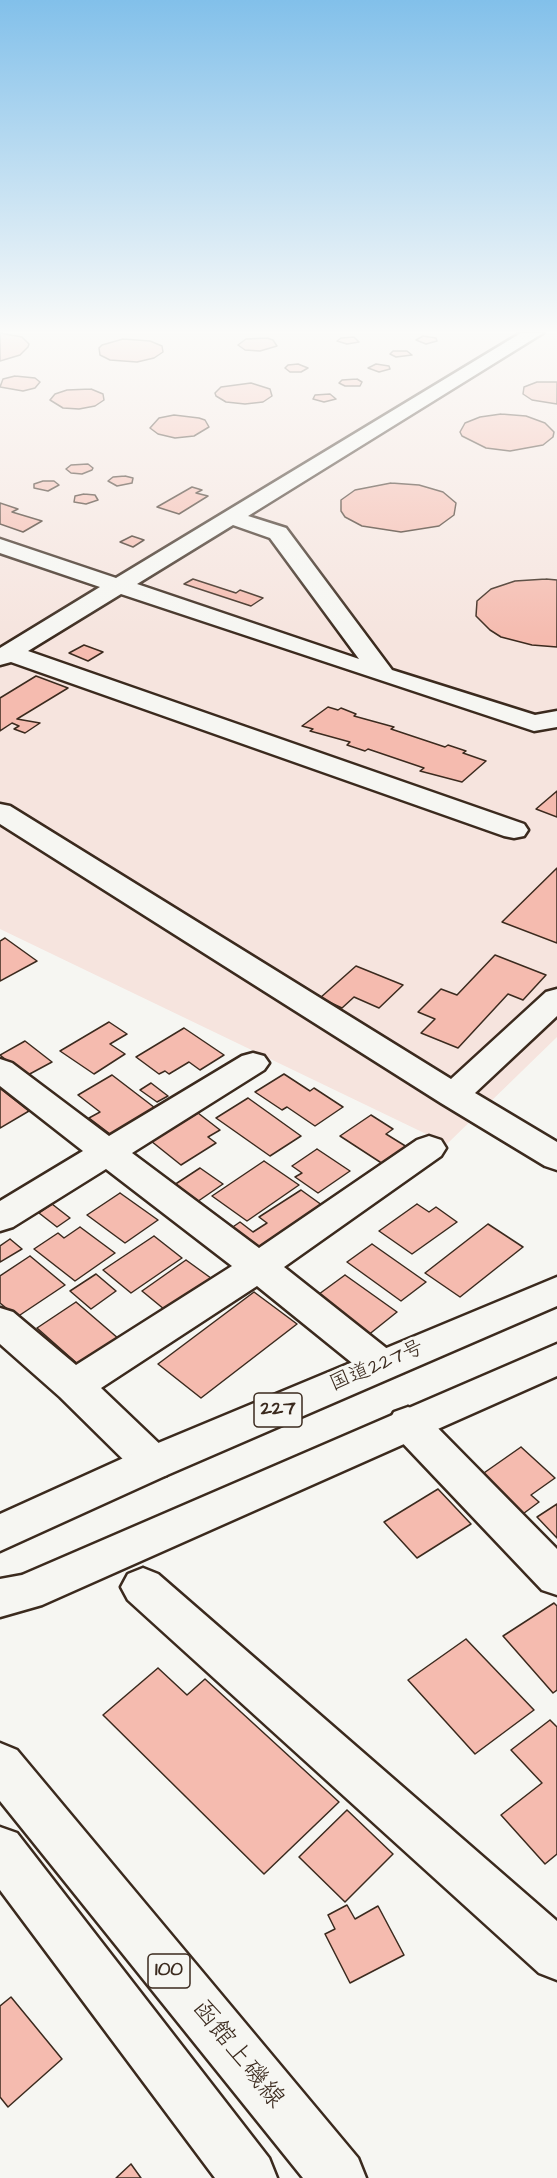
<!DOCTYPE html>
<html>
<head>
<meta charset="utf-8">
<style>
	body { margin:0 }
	canvas { display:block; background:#f6f6f2 }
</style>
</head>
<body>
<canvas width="557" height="2178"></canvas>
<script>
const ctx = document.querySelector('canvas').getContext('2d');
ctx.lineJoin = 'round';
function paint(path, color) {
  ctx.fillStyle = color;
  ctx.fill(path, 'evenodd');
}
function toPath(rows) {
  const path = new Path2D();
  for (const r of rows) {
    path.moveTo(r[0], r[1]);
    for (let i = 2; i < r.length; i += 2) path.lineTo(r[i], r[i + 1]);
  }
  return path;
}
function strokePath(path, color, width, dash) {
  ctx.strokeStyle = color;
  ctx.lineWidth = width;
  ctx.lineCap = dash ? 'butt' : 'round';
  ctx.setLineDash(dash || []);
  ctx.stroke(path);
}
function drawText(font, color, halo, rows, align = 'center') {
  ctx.font = font + ' "Architects Daughter","Klee One",sans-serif';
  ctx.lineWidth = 6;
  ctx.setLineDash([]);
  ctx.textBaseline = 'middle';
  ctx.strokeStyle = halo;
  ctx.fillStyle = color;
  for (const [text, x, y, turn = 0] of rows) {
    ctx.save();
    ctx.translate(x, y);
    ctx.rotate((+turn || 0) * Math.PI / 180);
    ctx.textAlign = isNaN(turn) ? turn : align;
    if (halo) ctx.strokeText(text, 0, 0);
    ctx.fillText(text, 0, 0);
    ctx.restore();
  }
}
const built = toPath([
	[0,333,557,333,557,1037,447,1144,0,929]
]);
const building = toPath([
	[0,333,22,337,29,344,28,347,20,355,0,361,0,333],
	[423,336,436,338,437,341,426,344,416,340,423,336],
	[354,337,359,342,347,344,337,341,341,338,354,337],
	[267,338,273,340,277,346,260,351,245,350,238,345,246,339,267,338],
	[123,339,150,341,162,346,163,352,154,358,137,362,110,360,100,355,99,348,102,345,123,339],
	[393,351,407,351,412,355,396,357,390,354,393,351],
	[376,364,389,366,390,369,379,372,368,368,376,364],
	[288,365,298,364,308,368,301,372,290,372,285,368,288,365],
	[15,376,35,378,40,382,35,388,23,391,0,387,3,379,15,376],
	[357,379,362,382,360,386,345,386,339,383,342,380,357,379],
	[537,382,557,382,557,404,532,400,523,394,524,387,537,382],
	[251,383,270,389,272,396,263,402,245,404,226,402,216,396,215,393,221,387,251,383],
	[91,389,103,394,104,400,95,406,79,409,63,408,50,400,55,394,67,390,91,389],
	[330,394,336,399,324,402,313,399,315,395,330,394],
	[501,414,526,416,545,423,554,432,553,437,543,445,510,451,486,448,462,436,460,432,465,423,480,417,501,414],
	[174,415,199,418,205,420,209,427,194,436,175,438,158,434,150,428,159,418,174,415],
	[88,464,93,468,92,470,82,474,71,473,66,469,71,465,88,464],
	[125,476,133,478,132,483,117,486,108,481,113,477,125,476],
	[43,481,54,481,59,485,48,491,34,488,34,484,43,481],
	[391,483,419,485,443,492,456,503,454,515,439,526,401,532,362,526,345,517,341,511,341,500,355,490,391,483],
	[192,487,202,490,196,493,208,496,179,514,157,507,192,487],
	[84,494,95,495,98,500,86,504,74,502,75,496,84,494],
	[0,503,18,509,12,512,42,521,23,532,0,524,0,503],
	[132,536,144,540,133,547,120,542,132,536],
	[193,579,236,593,240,590,263,598,251,606,184,584,193,579],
	[546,579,557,580,557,647,532,645,501,637,490,630,476,616,477,601,491,589,515,581,546,579],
	[84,645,103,652,88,661,69,653,84,645],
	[36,676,68,688,17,719,40,723,25,733,14,729,19,726,12,723,0,731,0,698,36,676],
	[328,707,338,710,341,708,356,714,354,716,394,727,391,729,445,747,448,745,466,751,463,753,486,761,462,782,420,771,424,768,368,749,365,751,347,745,350,742,310,731,313,729,302,726,328,707],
	[557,791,557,817,536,809,557,791],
	[557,868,557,943,502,922,557,868],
	[5,938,37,961,0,981,0,941,5,938],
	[495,955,546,975,523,1000,508,994,458,1048,421,1033,435,1019,418,1012,441,989,457,995,495,955],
	[356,966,403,985,379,1008,354,997,342,1008,320,998,356,966],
	[109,1022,127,1034,110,1044,125,1054,94,1074,60,1051,109,1022],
	[184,1028,224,1055,200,1070,189,1062,169,1074,165,1071,159,1074,136,1057,184,1028],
	[25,1041,52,1062,26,1076,0,1055,25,1041],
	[284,1074,310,1091,314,1088,343,1107,315,1126,287,1107,282,1110,255,1092,284,1074],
	[112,1075,159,1111,114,1137,89,1118,100,1112,78,1095,112,1075],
	[151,1083,168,1096,157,1102,140,1090,151,1083],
	[0,1088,29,1111,0,1128,0,1088],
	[248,1098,301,1136,270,1156,216,1118,248,1098],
	[198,1113,220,1130,208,1137,216,1143,181,1165,151,1141,198,1113],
	[371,1115,393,1129,386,1134,407,1147,383,1164,340,1136,371,1115],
	[317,1149,350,1171,318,1193,295,1177,302,1173,292,1166,317,1149],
	[264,1161,299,1185,247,1221,212,1196,264,1161],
	[200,1168,223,1184,194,1204,171,1187,200,1168],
	[301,1190,326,1208,258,1255,227,1231,240,1222,253,1232,267,1223,259,1217,301,1190],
	[120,1193,158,1220,125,1243,87,1215,120,1193],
	[52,1204,70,1218,57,1227,39,1213,52,1204],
	[417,1204,429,1212,436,1207,457,1222,412,1254,379,1231,417,1204],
	[488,1224,523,1247,460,1297,425,1273,488,1224],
	[80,1227,115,1253,75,1281,34,1249,58,1233,64,1238,80,1227],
	[154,1236,182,1258,131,1293,103,1270,154,1236],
	[10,1239,22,1249,0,1262,0,1246,10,1239],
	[372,1244,426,1282,401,1301,347,1262,372,1244],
	[30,1256,65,1285,17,1317,0,1303,0,1276,30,1256],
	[186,1260,215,1281,170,1314,142,1291,186,1260],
	[96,1274,116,1291,91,1309,70,1291,96,1274],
	[345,1275,397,1312,367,1336,315,1297,345,1275],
	[254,1292,297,1324,201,1398,158,1364,254,1292],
	[76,1302,119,1339,80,1366,37,1328,76,1302],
	[521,1447,555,1478,531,1495,539,1502,512,1522,471,1482,521,1447],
	[438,1489,471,1524,417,1558,384,1522,438,1489],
	[557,1504,557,1538,537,1517,557,1504],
	[554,1603,557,1606,557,1690,553,1693,503,1636,554,1603],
	[466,1639,534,1710,475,1754,408,1680,466,1639],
	[158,1668,187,1695,205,1679,339,1802,264,1874,103,1715,158,1668],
	[550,1720,557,1727,557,1854,545,1864,501,1815,542,1783,511,1750,550,1720],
	[347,1810,393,1854,345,1902,299,1857,347,1810],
	[347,1905,355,1919,378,1906,404,1955,350,1983,325,1934,335,1929,328,1915,347,1905],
	[11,1997,62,2059,8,2107,0,2097,0,2006,11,1997],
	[131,2164,141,2178,116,2178,131,2164]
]);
const minor = toPath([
	[521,333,543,333,248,516,286,528,392,670,535,715,557,711,557,727,534,731,525,728,121,594,28,651,524,824,528,830,524,836,514,838,504,836,11,662,0,665,0,648,100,587,0,553,0,539,116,578,521,333],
	[233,525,270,538,359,659,137,584,233,525],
	[0,804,10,806,451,1079,546,992,557,989,557,1016,475,1093,557,1142,557,1170,545,1166,441,1103,0,824,0,804],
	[253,1053,264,1056,269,1063,264,1070,132,1153,259,1248,417,1140,429,1136,441,1140,446,1148,441,1156,284,1267,395,1355,400,1365,395,1375,381,1380,367,1375,257,1286,101,1388,167,1451,173,1463,167,1475,153,1479,139,1475,60,1397,0,1344,0,1308,13,1312,76,1365,232,1266,106,1169,13,1227,0,1231,0,1201,83,1151,0,1086,0,1059,12,1063,109,1136,242,1056,253,1053],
	[408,1407,422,1412,557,1549,557,1595,542,1590,394,1434,388,1423,394,1412,408,1407],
	[143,1568,158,1574,557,1921,557,1980,539,1973,128,1600,121,1587,128,1574,143,1568]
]);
const major = toPath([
	[0,1743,17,1750,358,2158,366,2178,303,2178,0,1801,0,1743],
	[0,1827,17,1833,269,2158,277,2178,215,2178,0,1890,0,1827]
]);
const highway = toPath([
	[557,1277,557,1306,167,1475,0,1551,0,1514,139,1451,557,1277],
	[557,1344,557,1376,42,1605,0,1617,0,1579,22,1575,557,1344]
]);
const shields = [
	[278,1410,48],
	[169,1971,42]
];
const shieldNames = [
	["227",278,1410],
	["100",169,1971]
];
const streetNames = [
	["国道227号",377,1367,-23]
];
const nearStreetnames = [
	["函館上磯線",237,2055,51]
];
paint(built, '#f6e4de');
paint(building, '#f5bbaf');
strokePath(building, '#3b2a1e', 1.5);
strokePath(minor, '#3b2a1e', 5);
strokePath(major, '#3b2a1e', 5);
strokePath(highway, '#3b2a1e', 5);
paint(minor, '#f6f6f2');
paint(major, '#f6f6f2');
paint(highway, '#f6f6f2');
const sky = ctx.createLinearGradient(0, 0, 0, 638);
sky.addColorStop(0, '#82c0ea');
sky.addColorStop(0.52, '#fbfbf9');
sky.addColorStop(1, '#fbfbf900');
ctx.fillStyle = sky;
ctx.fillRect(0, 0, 557, 638);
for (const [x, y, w] of shields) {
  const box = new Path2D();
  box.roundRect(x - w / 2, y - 17, w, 34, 4.5);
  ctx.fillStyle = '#f6f6f2';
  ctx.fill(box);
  strokePath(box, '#3b2a1e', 1.5);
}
drawText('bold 20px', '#3b2a1e', null, shieldNames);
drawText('21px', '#3b2a1e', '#f6f6f2', streetNames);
drawText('26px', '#3b2a1e', '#f6f6f2', nearStreetnames);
</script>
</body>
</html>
